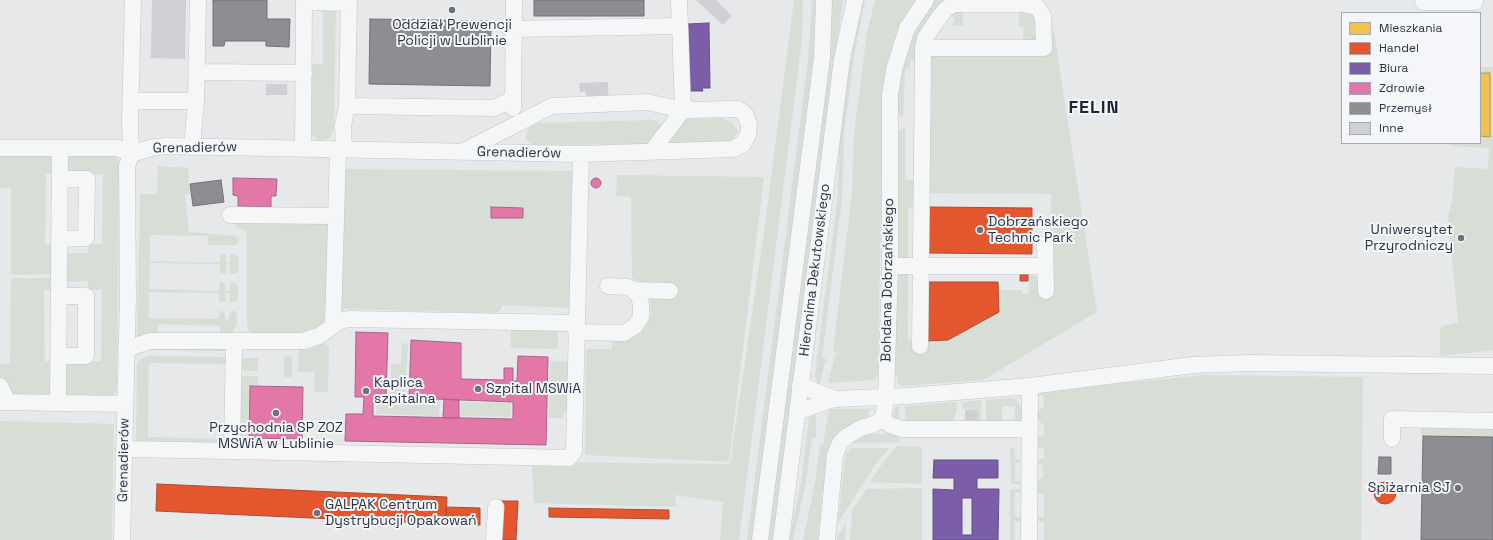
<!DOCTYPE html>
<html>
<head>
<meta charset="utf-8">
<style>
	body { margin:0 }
	#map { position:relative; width:1493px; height:540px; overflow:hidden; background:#e6e8ea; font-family:"Space Grotesk",sans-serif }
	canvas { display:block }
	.legend { position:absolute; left:1341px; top:12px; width:140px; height:132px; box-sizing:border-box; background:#f4f6f9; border:1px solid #a4a8b1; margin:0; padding:5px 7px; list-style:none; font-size:12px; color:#2b3445 }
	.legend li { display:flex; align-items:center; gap:8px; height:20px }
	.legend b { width:20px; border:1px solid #a4a8b1 }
</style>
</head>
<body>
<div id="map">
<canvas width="1493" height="540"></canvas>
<ul class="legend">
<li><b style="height:11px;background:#f2c14e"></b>Mieszkania</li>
<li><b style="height:11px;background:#e4572e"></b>Handel</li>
<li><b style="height:11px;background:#7b5ea7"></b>Biura</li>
<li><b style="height:11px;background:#e377a8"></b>Zdrowie</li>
<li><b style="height:11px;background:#8d8d92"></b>Przemysł</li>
<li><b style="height:11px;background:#ced0d3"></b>Inne</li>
</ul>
</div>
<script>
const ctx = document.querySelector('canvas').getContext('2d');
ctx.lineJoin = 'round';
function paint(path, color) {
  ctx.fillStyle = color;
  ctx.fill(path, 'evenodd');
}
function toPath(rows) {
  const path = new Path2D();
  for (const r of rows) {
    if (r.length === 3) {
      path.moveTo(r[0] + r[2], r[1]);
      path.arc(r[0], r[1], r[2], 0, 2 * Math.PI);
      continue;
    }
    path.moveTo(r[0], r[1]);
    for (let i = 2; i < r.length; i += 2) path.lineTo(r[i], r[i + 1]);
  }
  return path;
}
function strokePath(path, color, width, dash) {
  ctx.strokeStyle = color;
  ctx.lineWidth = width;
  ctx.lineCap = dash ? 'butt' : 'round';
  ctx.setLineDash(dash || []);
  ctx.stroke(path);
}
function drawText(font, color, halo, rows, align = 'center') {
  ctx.font = font + ' "Space Grotesk",sans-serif';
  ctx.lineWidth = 4;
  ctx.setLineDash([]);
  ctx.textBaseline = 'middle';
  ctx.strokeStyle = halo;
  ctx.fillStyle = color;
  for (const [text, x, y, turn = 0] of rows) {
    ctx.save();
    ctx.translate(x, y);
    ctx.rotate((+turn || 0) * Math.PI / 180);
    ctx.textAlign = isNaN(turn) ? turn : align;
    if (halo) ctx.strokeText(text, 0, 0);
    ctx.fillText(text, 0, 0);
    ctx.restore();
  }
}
const green = toPath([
	[794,0,803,0,802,39,739,540,720,540,723,502,675,495,676,507,534,503,532,462,730,464,765,225],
	[812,0,815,0,816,9,816,40,753,540,747,540,808,60],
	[831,0,843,0,774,540,766,540],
	[861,0,865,0,854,57,844,134,842,199,822,357,826,359,819,387,815,375,838,194,839,144,847,70],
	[875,0,916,0,911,6,893,42,883,89,878,375,873,380,828,383,836,352,833,350,852,193,854,134,867,33],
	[933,0,955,0,918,61,910,61,910,68,905,69,903,118,897,111,897,94,906,45],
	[323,4,336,4,334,129,330,138,322,141,317,140,311,134,310,64,323,64],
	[963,9,963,26,952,26,955,17,946,17,948,15],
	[1019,9,1032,12,1037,20,1037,37,1033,42,1023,44,1023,27,1019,27],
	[1053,25,1097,312,983,380,901,386,898,383,897,376,893,376,897,276,899,274,908,272,908,340,926,342,948,340,1000,312,1000,290,1022,290,1022,294,1029,294,1029,276,1035,276,1038,278,1051,271,1051,194,927,193,929,56,934,52,1051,52],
	[1480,67,1493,67,1493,350,1440,356,1440,327,1458,322,1448,216,1452,202,1455,167,1488,169,1489,148,1452,146,1444,143,1480,143],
	[722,118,732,122,738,131,734,139,726,144,663,144,684,119],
	[657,120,658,124,668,124,645,144,533,145,527,141,526,138,528,128,537,123],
	[905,127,905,180,917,180,917,208,908,208,908,263,898,260,897,133,900,130],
	[0,154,53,155,55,174,46,174,45,244,53,244,52,274,13,275,11,273,11,188,0,188],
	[66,155,114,155,119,161,117,389,113,396,108,398,65,397,64,361,101,361,102,290,88,290,88,281,66,282,67,253,88,253,89,244,102,244,103,174,65,174],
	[158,166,188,168,190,194,185,195,189,232,235,236,239,240,238,244,235,245,208,245,208,236,150,235,150,261,220,263,220,254,226,254,226,263,230,263,231,254,235,254,239,258,238,271,236,273,230,273,230,264,226,265,226,273,220,273,220,264,150,263,149,289,219,291,220,282,225,283,225,291,230,291,230,282,235,283,238,286,238,298,235,302,230,302,230,293,226,293,225,302,219,302,219,293,149,292,149,318,219,319,219,311,225,312,225,319,229,320,230,311,235,311,237,314,237,325,232,332,228,335,220,335,220,326,158,324,158,333,137,339,140,194,157,194],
	[340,169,574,171,571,308,502,305,501,309,497,313,341,309],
	[617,175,764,177,729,462,585,455,586,349,612,349,613,338,635,335,644,329,650,318,651,309,649,296,644,285,632,278,631,197,616,196],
	[235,223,330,223,327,320,313,335,252,334,249,331,247,326,247,235,244,230,235,226],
	[13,278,51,278,52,290,44,290,45,361,54,361,55,395,13,398,0,378,0,364,10,364,11,280],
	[511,328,558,329,558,349,511,348],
	[319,343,324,343,329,347,328,392,314,392,315,372,298,372,299,349,312,348],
	[402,343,408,344,405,398,440,399,439,416,376,414,377,402,390,402,391,364,401,364],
	[151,346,225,347,228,351,148,350,137,355,137,352],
	[148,356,230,357,228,364,225,364,149,363,148,437,223,439,224,430,226,430,225,444,136,445,137,362],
	[284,356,292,357,292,377,284,377],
	[240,358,258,358,258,371,240,371],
	[550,361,566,362,569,368,568,406,562,418,549,418],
	[1204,375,1363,377,1361,540,1044,540,1044,521,1035,521,1035,517,1044,517,1044,494,1035,493,1035,479,1043,479,1043,465,1035,464,1035,459,1044,459,1044,448,1036,448,1037,438,1044,434,1044,425,1036,419,1037,411,1044,407,1043,395,1036,396,1043,391,1052,390],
	[239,376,258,376,258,386,249,386,248,438,238,438],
	[1013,398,1017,400,1020,407,1024,407,1022,421,1015,424,1015,406,1002,406,1002,424,986,424,986,400],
	[981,400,981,424,963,424,965,420,978,420,978,410,962,409,962,402],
	[461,402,511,403,511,417,460,416],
	[957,402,957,410,952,424,905,423,905,406],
	[895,407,899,407,899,423,894,420,893,416],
	[829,409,871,409,867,414,870,416,841,430,829,448,822,497,818,540,803,540,815,483,820,445,823,445],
	[816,410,816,438,812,437,806,482,793,540,789,540,801,482,809,418],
	[0,421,114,424,112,540,0,540],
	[1421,423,1493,425,1493,436,1421,435],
	[865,434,899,434,899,442,849,443],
	[897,446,922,447,922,484,870,482,886,458],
	[850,448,889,448,875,465,838,523,845,457],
	[1010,448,1015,448,1015,460,1024,460,1024,463,1015,463,1015,481,1024,481,1024,484,1011,484],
	[922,488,922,540,850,540,852,511,866,489],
	[1010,489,1024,489,1023,492,1015,492,1015,517,1024,517,1024,521,1015,521,1015,540,1010,540],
	[846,523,845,540,837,540,837,537]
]);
const homes = toPath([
	[1480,73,1490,73,1490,137,1480,136,1480,73]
]);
const shops = toPath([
	[929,207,1032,208,1032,254,928,253,929,207],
	[1028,274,1028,281,1020,281,1020,275,1028,274],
	[928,282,998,282,999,312,948,340,927,341,928,282],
	[1385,493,11],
	[157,484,447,497,446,524,156,511,157,484],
	[500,501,518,501,516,540,499,540,500,501],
	[446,507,480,508,480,525,446,524,446,507],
	[549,508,669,510,669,519,549,517,549,508]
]);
const offices = toPath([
	[709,23,710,88,702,88,703,91,684,91,687,24,709,23],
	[934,460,998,460,998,478,977,478,977,489,999,489,998,540,933,540,933,489,954,490,954,478,933,478,934,460],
	[962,498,972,498,972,535,962,535,962,498]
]);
const health = toPath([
	[596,183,5],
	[233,178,277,179,276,196,271,196,271,207,238,206,238,196,233,195,233,178],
	[491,207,523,208,523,218,491,218,491,207],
	[356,332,388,333,386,398,373,398,373,416,513,419,513,402,409,398,411,340,461,343,461,379,504,380,504,368,513,368,513,381,517,381,518,356,548,357,546,445,345,441,346,414,363,414,364,397,355,397,356,332],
	[250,386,303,387,302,439,249,438,250,386],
	[444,399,459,400,459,418,443,418,444,399]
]);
const industry = toPath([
	[213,0,267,0,267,19,290,19,289,47,266,46,266,41,225,41,224,46,213,46,213,0],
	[534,0,644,0,644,16,534,16,534,0],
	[370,19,491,21,490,86,369,84,370,19],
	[221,180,224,202,193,206,190,184,221,180],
	[1423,436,1493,437,1493,540,1421,540,1423,436],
	[1379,457,1391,457,1391,474,1378,474,1379,457]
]);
const building = toPath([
	[152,0,186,0,185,59,151,58],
	[696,0,716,0,732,16,723,25],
	[608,82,609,112,587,113,586,91,580,92,579,83],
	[266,84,287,84,287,95,266,95],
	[965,410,978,410,978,420,965,420]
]);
const minor = toPath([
	[349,0,347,106,494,108,513,99],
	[679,0,680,26],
	[1423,2,1475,2,1475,0],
	[197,72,304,73],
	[130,101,196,101],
	[513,108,514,0],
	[192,147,196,101,198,0],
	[0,148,118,148,131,154],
	[303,149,304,2,349,3],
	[344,149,343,125,347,106],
	[464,151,552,106,647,102,683,110,652,151],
	[131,154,154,147,166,146,581,154,733,149,743,144,748,135,749,124,745,114,738,109,683,110,680,26,514,29],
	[230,215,335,216],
	[60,239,86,238,87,179,60,179],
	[1045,244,1046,291],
	[890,266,1045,266],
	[633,290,670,291],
	[333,325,338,149],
	[576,332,624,333,635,326,641,317,641,305,639,296,633,290,628,287,608,286],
	[234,341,232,451,569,458,574,451,581,154],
	[920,346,923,61,923,48,925,38,940,16,946,9,954,4,1023,4,1037,7,1043,16,1044,48,923,48],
	[126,349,150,341,303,341,319,336,340,321,348,319,577,323],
	[59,356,86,356,86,296,59,296],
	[800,385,834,399],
	[0,386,8,402],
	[0,402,125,404],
	[58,403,60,148],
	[797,412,834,399,907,396,1030,386,1193,365,1251,363,1493,366],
	[883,419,890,425,902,429,1029,429],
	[1392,439,1392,419,1493,421],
	[124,449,232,451],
	[122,540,128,297,127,166,131,154,130,121,133,0],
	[494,540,496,507],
	[760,540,822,58,824,0],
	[781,540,842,59,855,0],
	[827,540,835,455,840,443,846,437,861,428,872,425,883,419,886,398,890,266,890,95,894,70,907,28,926,0],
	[1029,540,1030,386]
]);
const markers = [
	[452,10,4,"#6c737f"],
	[980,230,4,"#6c737f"],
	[1461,238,4,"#6c737f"],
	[478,389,4,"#6c737f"],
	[366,391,4,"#6c737f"],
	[276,413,4,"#6c737f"],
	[1458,488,4,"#6c737f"],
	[317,513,4,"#6c737f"]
];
const poiNames = [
	["Oddział Prewencji",452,25,"center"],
	["Policji w Lublinie",452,41,"center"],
	["Dobrzańskiego",988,222],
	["Technic Park",988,238],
	["Uniwersytet",1453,230,"right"],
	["Przyrodniczy",1453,246,"right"],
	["Kaplica",374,383],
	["szpitalna",374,399],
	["Szpital MSWiA",486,389],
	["Przychodnia SP ZOZ",276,428,"center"],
	["MSWiA w Lublinie",276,444,"center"],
	["Spiżarnia SJ",1450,488,"right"],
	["GALPAK Centrum",325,505],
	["Dystrybucji Opakowań",325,521]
];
const streetNames = [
	["Grenadierów",195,148,-1],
	["Grenadierów",519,153,1],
	["Hieronima Dekutowskiego",815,270,-83],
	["Bohdana Dobrzańskiego",888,280,-89],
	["Grenadierów",124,460,-89]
];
const districtNames = [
	["FELIN",1094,108]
];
paint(green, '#d6ded6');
paint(homes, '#f2c14e');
strokePath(homes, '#b6974b', 1);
paint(shops, '#e4572e');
strokePath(shops, '#ac4c35', 1);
paint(offices, '#7b5ea7');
strokePath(offices, '#63518a', 1);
paint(health, '#e377a8');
strokePath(health, '#ac638a', 1);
paint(industry, '#8d8d92');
strokePath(industry, '#70727b', 1);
paint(building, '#ced0d3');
strokePath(minor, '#c4c6c8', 17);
strokePath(minor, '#f5f6f7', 16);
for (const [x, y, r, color] of markers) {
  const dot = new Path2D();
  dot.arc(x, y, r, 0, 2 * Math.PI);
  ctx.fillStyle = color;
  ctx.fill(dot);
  strokePath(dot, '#f4f6f9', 1.5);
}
drawText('14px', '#2b3445', '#f4f6f9', poiNames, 'left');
drawText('14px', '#2b3445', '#f4f6f9', streetNames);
ctx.letterSpacing = '1px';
drawText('bold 18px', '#1d2536', '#f4f6f9', districtNames);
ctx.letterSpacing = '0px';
</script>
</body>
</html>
